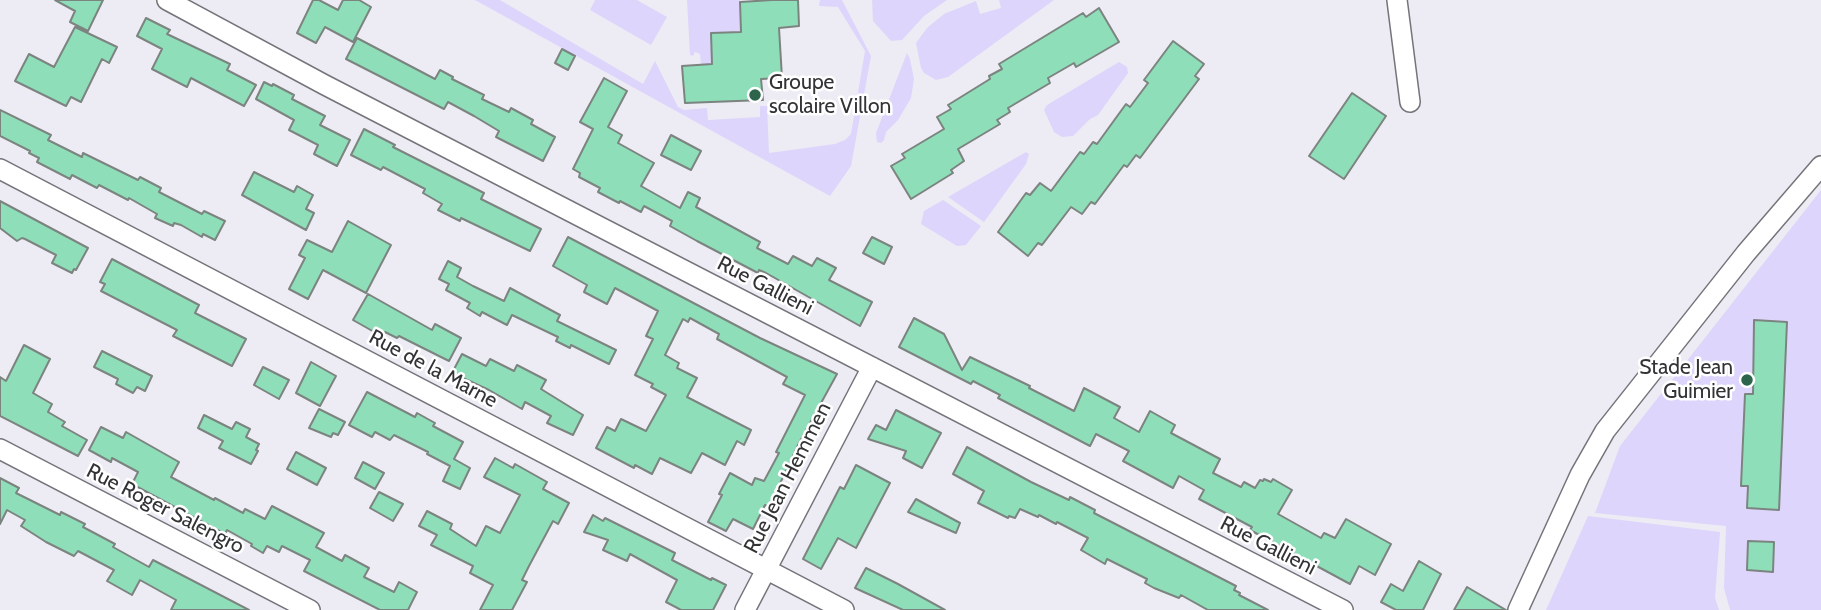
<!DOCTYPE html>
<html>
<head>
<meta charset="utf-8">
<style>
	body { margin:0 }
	canvas { display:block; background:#edebf3 }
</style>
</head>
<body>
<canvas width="1821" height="610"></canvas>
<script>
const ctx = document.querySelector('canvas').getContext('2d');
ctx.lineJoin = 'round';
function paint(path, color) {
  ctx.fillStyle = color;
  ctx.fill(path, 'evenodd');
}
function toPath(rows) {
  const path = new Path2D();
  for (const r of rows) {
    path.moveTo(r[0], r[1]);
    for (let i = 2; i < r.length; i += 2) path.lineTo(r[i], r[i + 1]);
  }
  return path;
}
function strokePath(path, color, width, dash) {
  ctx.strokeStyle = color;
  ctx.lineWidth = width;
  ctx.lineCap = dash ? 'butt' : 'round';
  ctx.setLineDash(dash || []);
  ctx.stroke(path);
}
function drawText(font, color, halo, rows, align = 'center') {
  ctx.font = font + ' Cabin,sans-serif';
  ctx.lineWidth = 5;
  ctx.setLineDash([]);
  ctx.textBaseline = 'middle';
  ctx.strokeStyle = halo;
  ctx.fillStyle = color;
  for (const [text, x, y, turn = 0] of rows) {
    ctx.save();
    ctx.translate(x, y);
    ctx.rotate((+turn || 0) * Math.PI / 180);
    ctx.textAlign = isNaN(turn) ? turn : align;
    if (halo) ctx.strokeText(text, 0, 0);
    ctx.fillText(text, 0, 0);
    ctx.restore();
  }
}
const green = toPath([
	[475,0,500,0,643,84,655,61,678,107,684,110,707,108,708,120,760,117,760,106,767,106,769,153,835,144,845,140,851,134,865,51,838,7,819,6,820,0,842,0,871,56,851,166,830,196],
	[595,0,637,0,667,17,651,45,590,10],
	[687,0,740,0,741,32,711,34,712,64,701,65,700,54,695,52,693,56,690,55],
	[872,0,947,0,924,16,902,40,891,41,873,21],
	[999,0,1054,0,948,77,936,80,924,73,921,68,916,43,927,28,944,14,976,1,980,14,1001,8],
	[907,53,910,59,914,79,911,98,898,120,886,132,884,140,881,143,877,142,876,133],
	[1119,62,1127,67,1128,73,1098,115,1090,119,1073,136,1062,137,1054,132,1044,110,1047,105],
	[1026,152,1029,154,1026,164,984,222,948,197],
	[1821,190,1821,610,1730,610,1724,588,1726,526,1595,513,1620,446],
	[943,200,981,226,966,245,957,246,921,224,924,211],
	[1588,516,1720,532,1715,598,1719,610,1546,610]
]);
const building = toPath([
	[55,0,103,0,88,31,70,22,75,11,55,0],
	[313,0,319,0,338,10,343,0,359,0,371,7,353,42,325,27,316,43,297,33,313,0],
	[772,0,798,0,799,26,779,28,782,78,761,79,763,100,685,103,682,66,712,64,711,33,741,32,740,2,772,0],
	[1099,8,1119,42,1076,67,1074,63,1048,78,1050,83,1008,108,1010,112,997,120,1000,124,958,149,964,161,951,170,953,173,911,199,891,166,905,158,902,154,944,129,937,117,951,109,948,105,990,79,989,76,1002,69,999,64,1083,13,1086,17,1099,8],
	[146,18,170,30,167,34,230,64,227,70,256,85,244,106,191,78,187,87,152,69,162,49,137,36,146,18],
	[75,27,117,47,109,63,102,59,81,102,71,97,66,106,15,81,29,54,54,67,75,27],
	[357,38,435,79,440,70,453,77,452,79,484,95,482,99,509,112,511,108,533,120,531,124,555,137,543,161,496,137,499,131,474,116,448,102,444,109,346,59,357,38],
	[1173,41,1204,64,1195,76,1199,79,1140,158,1136,155,1127,167,1124,165,1095,204,1091,202,1082,214,1071,207,1042,245,1038,243,1028,256,998,232,1026,193,1030,195,1040,183,1051,191,1080,152,1084,154,1093,142,1097,144,1126,104,1130,107,1148,83,1144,80,1173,41],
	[562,49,575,56,568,70,555,63,562,49],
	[604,78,627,91,608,127,622,135,618,143,654,163,641,186,680,208,688,192,700,198,696,207,760,242,757,248,788,264,793,256,812,266,817,258,836,268,829,280,872,302,860,326,766,273,759,270,758,273,697,241,670,226,672,221,644,206,641,212,620,201,619,203,598,192,600,188,579,177,580,173,573,169,593,129,580,122,604,78],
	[264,82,272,86,273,84,294,95,292,99,325,116,320,125,350,140,337,166,314,154,318,145,289,130,294,120,256,99,264,82],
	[1352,93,1386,116,1344,179,1309,156,1352,93],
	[0,110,51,135,48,140,82,157,83,153,138,180,140,177,161,188,159,192,202,214,204,211,225,221,215,240,203,234,202,237,181,225,174,223,173,226,155,218,157,214,129,198,128,200,99,185,97,188,72,175,70,179,37,162,39,158,29,153,30,151,0,136,0,110],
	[364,129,395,145,393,147,484,193,481,199,541,229,530,251,461,218,460,221,438,210,442,204,423,193,425,189,383,167,381,170,351,155,364,129],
	[671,135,701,151,691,170,661,155,671,135],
	[254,172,294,192,297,186,313,195,306,209,314,213,306,230,242,195,254,172],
	[0,201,88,248,76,270,74,269,72,273,52,263,56,255,25,239,22,238,17,241,0,228,0,201],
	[348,221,391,245,366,293,323,270,308,299,289,289,305,258,299,255,307,240,332,252,348,221],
	[568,237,760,338,837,374,799,443,769,507,765,505,753,529,733,519,726,531,708,522,722,495,719,494,730,473,752,485,755,478,764,481,779,453,776,452,805,395,783,384,787,377,717,339,719,334,690,318,688,322,683,319,665,355,679,363,677,368,697,378,687,397,751,430,744,445,737,441,725,465,702,453,691,473,660,458,652,474,635,465,634,468,596,448,607,427,615,431,621,419,646,431,666,395,651,387,653,384,635,375,653,339,646,336,658,311,615,288,607,304,584,292,587,285,553,266,568,237],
	[872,237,892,247,884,264,863,253,872,237],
	[112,259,199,305,195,313,246,339,232,366,173,336,177,330,101,291,105,284,100,282,112,259],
	[448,261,461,268,457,277,473,286,504,301,510,288,560,315,557,321,616,350,609,364,571,345,570,348,556,341,558,337,512,315,507,325,482,312,480,316,467,308,470,303,446,290,449,284,439,279,448,261],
	[368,294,432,330,435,324,461,338,449,361,399,336,397,338,385,332,383,337,353,320,368,294],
	[914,318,944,334,962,370,970,357,1030,386,1029,388,1074,411,1084,388,1120,407,1114,418,1139,432,1150,411,1175,425,1171,433,1220,459,1213,473,1241,487,1244,482,1255,488,1260,480,1263,481,1264,479,1271,482,1273,479,1292,490,1278,514,1321,538,1324,533,1335,538,1346,519,1391,544,1375,575,1359,566,1350,584,1250,530,1252,527,1199,499,1204,490,1179,476,1173,488,1123,461,1129,451,1096,434,1090,446,998,398,1000,395,973,381,971,384,899,347,914,318],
	[1754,320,1787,322,1779,510,1747,508,1748,486,1741,486,1745,394,1753,394,1754,320],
	[24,345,50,359,33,393,52,404,48,412,65,422,62,426,87,440,78,456,0,416,0,377,6,381,24,345],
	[102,351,152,376,145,391,137,387,133,393,116,384,118,379,94,367,102,351],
	[462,354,486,366,490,359,514,371,517,365,546,380,541,389,583,415,573,435,547,423,551,416,525,402,522,409,489,390,452,373,462,354],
	[311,362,336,376,320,406,296,393,311,362],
	[263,367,289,380,279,399,254,385,263,367],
	[367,392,415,417,417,413,435,423,433,426,463,442,454,459,470,468,460,489,443,481,450,466,427,454,428,452,394,435,390,440,375,432,372,437,349,425,367,392],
	[319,409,345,422,338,435,333,433,331,437,309,428,319,409],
	[896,410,941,433,922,468,903,458,906,451,868,439,876,425,886,430,896,410],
	[204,415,232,429,236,422,250,429,246,437,259,444,256,450,258,451,251,464,219,448,223,441,198,428,204,415],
	[101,427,123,438,126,432,179,462,171,477,214,500,215,498,243,513,245,509,265,519,272,506,324,533,316,547,342,561,345,555,369,568,364,577,394,592,399,582,417,592,408,610,380,610,304,571,310,560,282,546,279,552,267,546,263,553,251,546,252,544,227,530,225,534,132,484,138,472,112,458,111,462,89,450,101,427],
	[967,447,1031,482,1069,500,1070,497,1095,510,1094,513,1236,586,1234,590,1240,593,1239,595,1268,610,1208,610,1181,595,1179,598,1154,588,1145,583,1147,579,1107,559,1105,564,1081,550,1088,538,1057,522,1056,524,1039,515,1038,517,1020,509,1015,518,1009,516,1008,518,978,503,984,491,953,474,967,447],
	[296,452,326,468,317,485,287,469,296,452],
	[495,458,513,468,515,464,547,482,543,489,569,503,558,524,553,521,529,566,522,580,527,582,512,610,480,610,493,585,470,573,473,566,431,545,437,535,419,526,427,511,452,524,450,529,476,546,486,526,500,533,520,495,484,477,495,458],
	[363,462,384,473,375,489,355,478,363,462],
	[856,465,890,483,856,548,838,538,821,569,803,559,840,487,844,489,856,465],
	[0,478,19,488,16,493,60,515,61,512,85,524,83,527,115,544,113,547,149,567,153,560,249,610,171,610,176,600,140,580,132,595,107,581,114,570,78,551,74,556,46,542,21,526,25,520,7,510,0,524,0,478],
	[379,492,403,504,393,521,370,508,379,492],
	[916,499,960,523,956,533,908,512,916,499],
	[593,515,603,521,605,518,675,553,672,560,711,580,712,578,726,585,713,610,681,610,666,602,677,580,630,554,627,561,603,550,608,540,584,532,593,515],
	[1748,541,1774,542,1773,572,1747,570,1748,541],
	[1419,561,1441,574,1423,610,1396,610,1381,602,1391,584,1403,591,1419,561],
	[866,568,898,584,945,610,903,610,855,588,866,568],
	[1467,587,1506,610,1454,610,1467,587]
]);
const minor = toPath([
	[167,0,325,85,1343,610],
	[1397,0,1410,102],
	[0,169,844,610],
	[0,449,310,610],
	[745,610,872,367],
	[1518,610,1580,475,1605,431,1746,253,1821,166]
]);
const markers = [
	[755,95,7,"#2c644c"],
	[1747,380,7,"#2c644c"]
];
const poiNames = [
	["Groupe",769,83],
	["scolaire Villon",769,107],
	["Stade Jean",1733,368,"right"],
	["Guimier",1733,392,"right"]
];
const streetNames = [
	["Rue Gallieni",765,286,27],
	["Rue de la Marne",433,369,28],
	["Rue Jean Hemmen",788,478,-63],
	["Rue Roger Salengro",165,509,27],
	["Rue Gallieni",1268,546,27]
];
paint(green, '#ded5fc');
paint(building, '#8edfb9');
strokePath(building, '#7c8480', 2);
strokePath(minor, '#75747b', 22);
strokePath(minor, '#fff', 19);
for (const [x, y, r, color] of markers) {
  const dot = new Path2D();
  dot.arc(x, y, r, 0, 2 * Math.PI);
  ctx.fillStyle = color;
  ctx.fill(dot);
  strokePath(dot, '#fff', 2.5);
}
drawText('21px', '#333235', '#fff', poiNames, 'left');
drawText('21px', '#333235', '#fff', streetNames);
</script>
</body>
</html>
